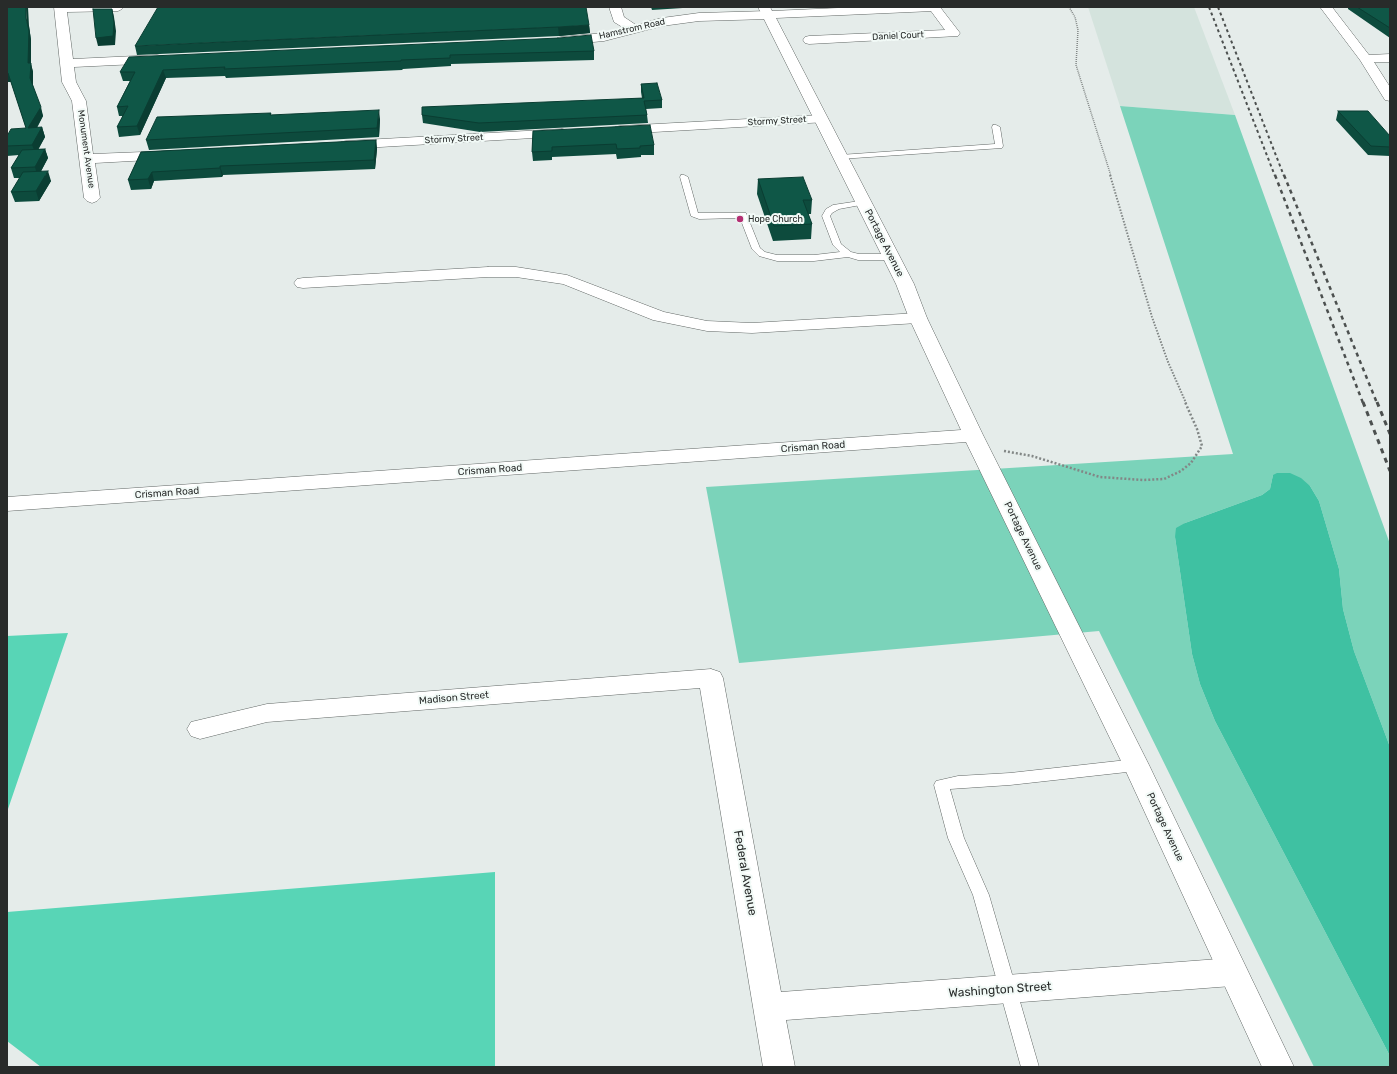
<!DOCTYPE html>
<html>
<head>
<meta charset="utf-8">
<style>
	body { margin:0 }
	#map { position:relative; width:1397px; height:1074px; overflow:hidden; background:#e5ecea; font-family:Rubik,sans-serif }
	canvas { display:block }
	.frame { position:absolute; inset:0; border:8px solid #282b2a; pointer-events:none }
</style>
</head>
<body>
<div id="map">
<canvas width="1397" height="1074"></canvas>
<div class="frame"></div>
</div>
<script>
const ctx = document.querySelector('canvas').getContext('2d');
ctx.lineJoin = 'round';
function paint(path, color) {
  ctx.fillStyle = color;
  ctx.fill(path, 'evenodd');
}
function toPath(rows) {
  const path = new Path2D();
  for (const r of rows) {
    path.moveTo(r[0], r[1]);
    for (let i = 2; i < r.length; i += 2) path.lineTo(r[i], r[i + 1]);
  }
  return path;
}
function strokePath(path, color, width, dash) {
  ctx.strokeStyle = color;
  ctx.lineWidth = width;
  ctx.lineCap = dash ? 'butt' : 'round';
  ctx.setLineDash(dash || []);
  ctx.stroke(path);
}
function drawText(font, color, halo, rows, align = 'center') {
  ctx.font = font + ' Rubik,sans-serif';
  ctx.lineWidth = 4;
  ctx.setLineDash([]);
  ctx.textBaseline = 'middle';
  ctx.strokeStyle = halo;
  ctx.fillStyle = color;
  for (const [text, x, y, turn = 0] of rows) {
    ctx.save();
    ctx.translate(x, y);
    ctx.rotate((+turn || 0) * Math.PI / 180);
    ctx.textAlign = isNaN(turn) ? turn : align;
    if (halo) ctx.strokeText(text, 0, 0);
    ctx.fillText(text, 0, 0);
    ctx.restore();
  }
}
const built = toPath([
	[1088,7,1194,7,1235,115,1120,106]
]);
const green = toPath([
	[1120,106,1235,115,1390,544,1390,747,1354,651,1343,609,1339,569,1319,501,1310,486,1273,475,1270,489,1262,495,1185,523,1175,537,1192,654,1200,684,1215,721,1390,1056,1390,1067,1314,1067,1099,631,739,663,706,487,1233,454]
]);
const forest = toPath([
	[68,633,7,812,7,636],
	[495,872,495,1067,41,1067,7,1041,7,912]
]);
const water = toPath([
	[1277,473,1290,473,1301,478,1310,486,1319,501,1339,569,1343,609,1354,651,1390,747,1390,1056,1215,721,1200,684,1192,654,1175,537,1176,528,1185,523,1262,495,1270,489,1273,475]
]);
const pathFar2 = toPath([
	[1069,7,1075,17,1078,30,1076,65,1111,176]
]);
const pathFar1 = toPath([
	[1110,175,1152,317,1168,362,1186,403]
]);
const path = toPath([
	[1004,451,1032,456,1100,477,1143,480,1164,479,1181,471,1191,463,1202,446,1197,429,1185,402]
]);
const service = toPath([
	[993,125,996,125,1000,127,1003,146,1002,148,840,159,836,157,840,155,995,144,992,127,993,125],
	[681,175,684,175,688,177,698,213,746,213,760,248,765,252,777,255,814,255,840,252,833,245,822,216,826,209,833,205,866,200,867,202,866,204,839,209,832,213,830,216,841,244,851,252,859,254,891,254,896,257,891,260,858,260,848,257,814,261,777,261,759,256,752,249,740,218,699,219,691,216,680,177,681,175],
	[1136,759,1141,761,1143,765,1141,769,1136,771,1010,785,950,789,964,838,989,895,1039,1067,1021,1067,973,895,948,838,934,785,936,781,958,776,1010,773,1136,759]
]);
const minor = toPath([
	[54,7,124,7,122,9,118,11,67,12,73,59,157,55,162,56,163,59,162,62,157,63,74,67,76,82,86,101,93,154,168,151,173,152,175,155,173,158,168,159,95,163,100,198,97,201,92,203,87,201,84,198,72,101,62,82,54,7],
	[609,7,621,7,624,17,636,25,662,18,699,13,768,11,772,12,774,15,772,18,768,19,699,21,662,26,604,41,561,45,557,44,555,41,557,38,561,37,604,33,624,28,614,22,609,7],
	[928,7,940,7,960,33,958,36,809,44,805,43,803,40,805,37,809,36,945,30,928,7],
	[1320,7,1332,7,1369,55,1390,54,1390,62,1374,62,1390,87,1390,101,1385,100,1360,60,1320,7],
	[821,115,826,116,828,119,826,122,620,134,615,133,613,130,615,127,620,126,821,115],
	[562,129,567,130,569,133,567,136,346,149,341,148,339,145,341,142,346,141,562,129],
	[488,267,516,267,567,275,664,312,707,321,752,323,918,313,924,314,927,318,924,322,918,323,752,333,707,331,653,320,563,284,516,277,488,277,303,288,297,287,294,283,297,279,303,278,488,267],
	[711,669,720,672,723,678,781,992,1232,958,1243,962,1247,972,1243,982,1232,986,786,1020,795,1067,763,1067,700,688,267,722,200,739,191,736,187,729,191,722,267,704,711,669]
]);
const tertiary = toPath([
	[758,7,770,7,772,11,860,7,939,7,937,9,933,11,776,18,914,284,927,318,983,435,1149,765,1294,1067,1262,1067,1123,765,966,442,7,511,7,497,961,430,909,318,896,284,758,7]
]);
const railFar2 = toPath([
	[1209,7,1275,176],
	[1218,7,1284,176]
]);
const railFar1 = toPath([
	[1275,175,1363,403],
	[1284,175,1377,403]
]);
const rail = toPath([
	[1363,402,1390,471],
	[1377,402,1390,434]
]);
const wall = toPath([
	[7,7,29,26,31,40,31,64,33,72,33,86,43,116,37,128,42,127,45,137,38,149,45,149,48,158,41,171,51,181,39,201,15,202,11,192,20,178,14,178,11,168,19,155,7,156,7,136,26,128,11,82,7,82],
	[651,7,698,7,652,10],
	[1348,7,1390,7,1390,38,1348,9],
	[589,25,590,33,559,36,137,55,135,46],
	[559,38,594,51,594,60,451,64,451,66,403,69,402,70,226,78,225,76,166,78,140,135,119,137,117,127,123,116,119,116,117,107,130,81,123,81,120,72],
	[641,84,662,100,662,108,646,109,647,115,648,123,480,132,423,123,422,115,642,98,641,92],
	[1338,111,1390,136,1390,156,1368,155,1336,120],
	[271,113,271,115,380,119,379,137,149,150,146,140],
	[533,131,654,145,654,155,641,155,641,157,617,159,616,154,552,157,552,160,533,161,532,152],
	[376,140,377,149,375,169,223,175,222,177,154,181,151,189,131,190,128,180,141,152],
	[758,179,812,200,811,214,808,214,812,224,811,239,773,241,757,194]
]);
const shadedWall = toPath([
	[26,7,28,7,29,26,31,40,31,64,33,72,33,87,30,78,28,63],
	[112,9,114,17,116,31,115,45,98,46,96,38],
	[589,25,590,33,559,36,558,27],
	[163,70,166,78,140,135,137,126],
	[7,73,8,73,11,82,7,82],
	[41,107,43,116,31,137,28,128],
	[379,110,380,119,379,137,377,128],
	[42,127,45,137,36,154,32,145],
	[376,140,377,149,375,169,374,160],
	[45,149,48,158,38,177,35,167],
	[220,166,223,175,222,177,220,168],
	[48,171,51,181,39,201,36,191],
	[152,172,154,181,151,189,148,179]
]);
const building = toPath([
	[7,7,26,7,26,18,29,31,28,63,31,63,30,78,41,107,28,128,42,127,32,145,7,146,7,136,11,129,26,128,8,73,7,73,7,7],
	[158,7,586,7,589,25,558,27,135,46,158,7],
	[1357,7,1390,7,1390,28,1357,7],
	[93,9,112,9,114,23,113,36,96,38,93,9],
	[591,35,594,51,450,55,450,58,401,60,401,61,224,69,225,67,163,70,137,126,117,127,128,106,117,107,135,72,120,72,129,57,559,38,591,35],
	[657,83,662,100,644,101,647,115,479,123,422,115,422,107,644,98,641,84,657,83],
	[379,110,377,128,146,140,157,117,271,113,270,115,379,110],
	[1338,111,1368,111,1390,136,1390,147,1371,146,1338,111],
	[650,125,654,145,640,146,640,148,617,149,616,144,552,147,552,151,532,152,533,131,650,125],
	[376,140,374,160,220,166,220,168,152,172,148,179,128,180,141,152,376,140],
	[45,149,35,167,11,168,22,150,45,149],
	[48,171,36,191,11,192,23,172,48,171],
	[803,177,812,200,803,200,812,224,774,226,758,179,803,177]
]);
const markers = [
	[740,219,4,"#b42f73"]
];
const farStreetnames = [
	["Hamstrom Road",632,29,-13],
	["Daniel Court",898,36,-3],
	["Stormy Street",777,121,-3],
	["Stormy Street",454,139,-3],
	["Monument Avenue",86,149,82]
];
const farPoinames = [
	["Hope Church",748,219]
];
const streetNames = [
	["Portage Avenue",884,243,63],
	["Crisman Road",813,447,-4],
	["Crisman Road",490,470,-4],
	["Crisman Road",167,493,-4],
	["Portage Avenue",1023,536,64],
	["Madison Street",454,698,-5],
	["Portage Avenue",1165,827,65]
];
const nearStreetnames = [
	["Federal Avenue",745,873,80],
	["Washington Street",1000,990,-4]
];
paint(built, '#d4e3dd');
paint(green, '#7bd3ba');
paint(forest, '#58d5b6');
paint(water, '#3fc1a2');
strokePath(service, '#616765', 1);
strokePath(minor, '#616765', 1);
strokePath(tertiary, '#616765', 1);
strokePath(pathFar2, '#828786', 1.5, [1, 1]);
strokePath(pathFar1, '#828786', 2, [1.5, 1.5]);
strokePath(path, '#828786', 2.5, [2, 2]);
paint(service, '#fff');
paint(minor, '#fff');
paint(tertiary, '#fff');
strokePath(railFar2, '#4c504f', 2, [3, 3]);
strokePath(railFar1, '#4c504f', 2.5, [4, 4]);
strokePath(rail, '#4c504f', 3, [5, 5]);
paint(wall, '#0d4b3d');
paint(shadedWall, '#0a3d32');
paint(building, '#0f5747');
strokePath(building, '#0a3d32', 1);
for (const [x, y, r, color] of markers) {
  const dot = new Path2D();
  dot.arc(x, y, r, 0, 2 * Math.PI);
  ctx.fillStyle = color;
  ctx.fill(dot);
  strokePath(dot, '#f2faf7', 1.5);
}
drawText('9px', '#282b2a', '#f2faf7', farStreetnames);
drawText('9px', '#282b2a', '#f2faf7', farPoinames, 'left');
drawText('10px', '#282b2a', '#f2faf7', streetNames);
drawText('12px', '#282b2a', '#f2faf7', nearStreetnames);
</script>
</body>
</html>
